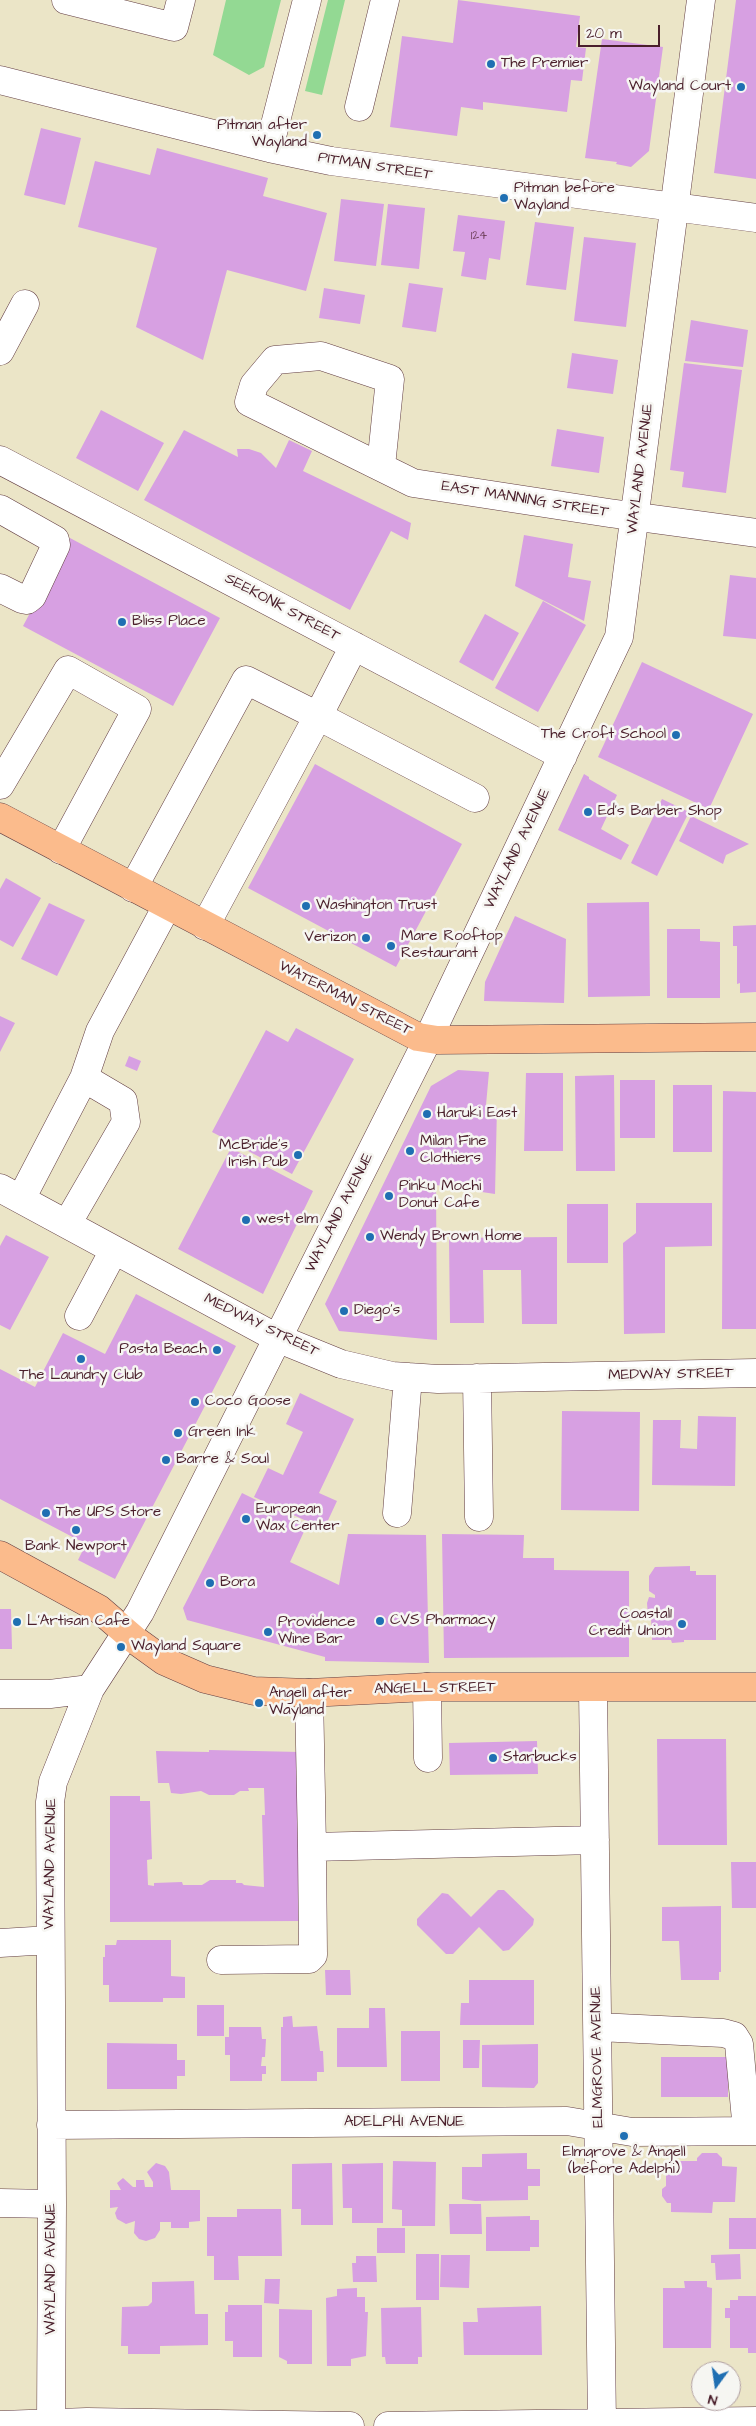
<!DOCTYPE html>
<html>
<head>
<meta charset="utf-8">
<style>
	body { margin:0 }
	#map { position:relative; width:756px; height:2426px; overflow:hidden; background:#ebe5c7; font-family:"Architects Daughter",sans-serif }
	canvas { display:block }
	.north { position:absolute; left:691px; top:2361px; width:50px; height:50px; box-sizing:border-box; background:#f6f6f2; border:1px solid #b1a0a2; border-radius:50%; rotate:194deg; font-size:14px; font-weight:700; line-height:20px; text-align:center; color:#4a1f2b }
	.north::after { content:''; display:block; margin:auto; width:18px; height:22px; background:#1f6fb2; clip-path:polygon(50% 0,100% 100%,50% 72%,0 100%) }
	.scale { position:absolute; left:578px; top:25px; width:82px; height:22px; box-sizing:border-box; border:2px solid #4a1f2b; border-top:0; padding-left:6px; font-size:15px; line-height:18px; white-space:nowrap; color:#4a1f2b; -webkit-text-stroke:4px #f6f6f2; paint-order:stroke }
</style>
</head>
<body>
<div id="map">
<canvas width="756" height="2426"></canvas>
<div class="north">N</div>
<div class="scale">20 m</div>
</div>
<script>
const ctx = document.querySelector('canvas').getContext('2d');
ctx.lineJoin = 'round';
function paint(path, color) {
  ctx.fillStyle = color;
  ctx.fill(path, 'evenodd');
}
function toPath(rows) {
  const path = new Path2D();
  for (const r of rows) {
    path.moveTo(r[0], r[1]);
    for (let i = 2; i < r.length; i += 2) path.lineTo(r[i], r[i + 1]);
  }
  return path;
}
function strokePath(path, color, width, dash) {
  ctx.strokeStyle = color;
  ctx.lineWidth = width;
  ctx.lineCap = dash ? 'butt' : 'round';
  ctx.setLineDash(dash || []);
  ctx.stroke(path);
}
function drawText(font, color, halo, rows, align = 'center') {
  ctx.font = font + ' "Architects Daughter",sans-serif';
  ctx.lineWidth = 5;
  ctx.setLineDash([]);
  ctx.textBaseline = 'middle';
  ctx.strokeStyle = halo;
  ctx.fillStyle = color;
  for (const [text, x, y, turn = 0] of rows) {
    ctx.save();
    ctx.translate(x, y);
    ctx.rotate((+turn || 0) * Math.PI / 180);
    ctx.textAlign = isNaN(turn) ? turn : align;
    if (halo) ctx.strokeText(text, 0, 0);
    ctx.fillText(text, 0, 0);
    ctx.restore();
  }
}
const green = toPath([
	[226,0,281,0,264,67,249,75,213,55],
	[328,0,345,0,322,95,305,91]
]);
const building = toPath([
	[458,0,580,16,576,47,586,48,582,81,571,80,567,112,483,102,483,110,461,107,457,136,390,127,402,36,453,43],
	[736,0,756,0,756,179,714,173],
	[602,39,663,47,649,151,631,167,616,164,617,162,585,158],
	[41,128,81,138,65,205,24,195],
	[157,148,268,178,263,196,327,213,306,291,227,270,203,360,136,327,157,248,78,227,95,161,150,175],
	[341,199,384,204,376,266,334,261],
	[388,204,425,208,419,269,381,265],
	[458,215,505,221,500,260,489,258,486,280,461,276,465,252,453,251],
	[535,222,574,227,566,290,526,285],
	[584,237,636,243,626,327,574,321],
	[409,283,443,288,436,332,402,327],
	[324,288,365,295,360,324,319,318],
	[691,320,748,330,743,367,685,361],
	[572,353,618,360,613,394,567,388],
	[684,363,742,370,726,493,682,487,684,472,670,470],
	[101,410,164,443,138,491,76,458],
	[557,429,604,437,599,473,551,466],
	[184,430,238,457,237,449,249,449,261,453,276,468,289,440,312,451,303,471,411,523,408,540,391,531,350,610,144,500],
	[524,535,573,544,568,577,591,581,584,621,515,586],
	[70,538,220,618,173,706,23,626],
	[730,575,756,578,756,639,723,636],
	[543,601,586,625,538,712,495,688],
	[485,614,519,633,493,681,459,662],
	[642,662,753,714,709,809,598,757],
	[315,764,462,844,396,967,248,888],
	[584,774,589,777,589,779,617,795,601,829,629,845,621,860,558,830],
	[662,799,689,812,657,876,631,863],
	[691,816,749,844,726,855,723,864,679,841],
	[6,878,41,898,13,947,0,940,0,889],
	[649,902,650,996,588,997,587,903],
	[49,903,85,920,57,976,21,959],
	[515,916,566,939,564,1003,484,1001,485,982],
	[756,925,756,992,740,993,740,983,737,984,737,946,733,946,733,926],
	[667,929,700,929,700,941,720,942,720,998,667,998],
	[0,1016,15,1023,0,1052],
	[296,1028,354,1059,292,1174,212,1132,266,1030,288,1042],
	[129,1056,141,1061,137,1071,125,1066],
	[458,1070,489,1072,486,1105,497,1107,495,1194,436,1185,437,1340,339,1331,325,1304,431,1086],
	[526,1073,563,1073,563,1151,524,1151],
	[614,1075,615,1171,576,1171,575,1076],
	[620,1080,655,1080,655,1138,620,1138],
	[673,1085,712,1085,712,1152,673,1152],
	[723,1091,756,1092,756,1329,722,1329],
	[231,1148,313,1191,263,1294,178,1249],
	[636,1203,712,1203,712,1246,665,1247,665,1333,624,1334,623,1243,636,1233],
	[567,1204,608,1204,608,1263,567,1263],
	[6,1235,49,1257,10,1330,0,1325,0,1246],
	[557,1237,557,1324,522,1324,521,1270,483,1270,484,1323,450,1323,449,1238],
	[136,1294,236,1346,115,1579,78,1560,86,1544,0,1499,0,1369,35,1387,63,1333,105,1354],
	[300,1393,354,1419,319,1493,337,1501,324,1529,254,1497,268,1468,283,1475,303,1432,286,1424],
	[562,1411,640,1412,639,1511,561,1510],
	[698,1416,736,1417,735,1486,652,1485,653,1420,681,1420,680,1448,697,1449],
	[242,1493,307,1525,290,1562,339,1585,348,1534,426,1535,429,1663,325,1661,325,1657,187,1620,183,1608],
	[442,1534,524,1535,523,1558,554,1558,554,1570,629,1571,629,1657,444,1658],
	[690,1566,690,1571,696,1571,696,1575,716,1575,716,1640,684,1640,684,1642,672,1643,671,1640,652,1640,651,1616,648,1616,647,1603,649,1597,655,1598,655,1595,649,1591,649,1576,655,1567],
	[0,1609,11,1609,12,1649,0,1649],
	[657,1739,726,1739,727,1845,658,1845],
	[537,1741,538,1774,450,1775,449,1743],
	[209,1750,300,1752,301,1921,110,1922,110,1796,140,1796,140,1801,150,1801,152,1859,147,1860,148,1885,154,1886,154,1883,182,1882,183,1885,202,1885,210,1880,236,1880,236,1883,242,1883,244,1885,264,1887,262,1815,265,1815,264,1788,248,1788,249,1791,240,1791,234,1795,209,1795,201,1791,181,1794,171,1793,169,1783,158,1783,156,1751,209,1752],
	[731,1862,756,1862,756,1908,732,1908],
	[498,1890,504,1890,534,1919,533,1925,509,1950,503,1951,479,1927,453,1954,446,1954,417,1925,417,1919,442,1893,448,1894,471,1917],
	[721,1906,721,1972,719,1972,719,1980,681,1980,679,1941,662,1941,662,1907],
	[117,1940,171,1940,171,1976,185,1977,185,1998,163,1998,163,2002,109,2002,109,1985,103,1985,103,1957,105,1957,105,1945,116,1945],
	[325,1970,350,1970,351,1995,326,1995],
	[469,1980,534,1980,534,2025,460,2025,461,2003,469,2003],
	[197,2005,224,2005,224,2036,197,2036],
	[369,2008,385,2008,387,2067,337,2067,337,2028,369,2028],
	[292,2016,293,2027,317,2026,320,2051,323,2051,324,2072,317,2072,317,2081,281,2081,281,2027,283,2027,283,2017],
	[229,2027,261,2027,262,2039,266,2039,265,2057,262,2057,261,2066,266,2066,266,2074,262,2074,262,2081,230,2081,230,2055,225,2055,225,2037,229,2037],
	[401,2031,440,2031,440,2081,401,2081],
	[463,2040,480,2040,479,2068,463,2068],
	[107,2043,177,2044,177,2060,185,2060,185,2076,177,2076,177,2089,107,2089],
	[538,2044,538,2083,534,2088,482,2087,482,2045],
	[661,2057,728,2057,728,2097,661,2097],
	[527,2153,527,2169,540,2169,540,2186,528,2186,528,2200,475,2201,462,2199,462,2167,482,2167,482,2154],
	[702,2153,717,2153,722,2158,722,2166,737,2167,735,2202,713,2202,712,2213,671,2212,671,2203,667,2203,662,2196,662,2189,666,2186,666,2161,697,2161,697,2158],
	[393,2161,436,2162,435,2226,402,2226,402,2210,392,2209],
	[156,2163,165,2166,169,2172,171,2190,200,2190,200,2221,189,2222,189,2228,171,2228,171,2222,160,2222,160,2230,155,2238,146,2241,139,2239,134,2233,135,2221,126,2224,117,2219,115,2213,118,2207,110,2208,110,2190,121,2190,117,2183,123,2178,133,2187,136,2187,136,2180,144,2180,145,2187,153,2187,153,2182,147,2172],
	[332,2163,333,2225,301,2225,301,2209,292,2209,292,2164],
	[383,2163,383,2223,352,2223,352,2208,343,2208,342,2164],
	[449,2204,481,2204,482,2234,450,2234],
	[237,2209,281,2209,282,2256,238,2256,239,2280,214,2280,214,2256,207,2256,207,2217,237,2217],
	[530,2216,530,2220,539,2220,539,2247,530,2247,530,2251,486,2251,486,2217],
	[729,2218,756,2218,756,2249,729,2249],
	[377,2228,405,2228,405,2253,377,2253],
	[416,2254,439,2254,439,2300,416,2300],
	[740,2254,741,2279,716,2280,715,2263,711,2263,711,2255],
	[441,2255,470,2255,469,2288,440,2287],
	[356,2256,376,2256,377,2282,353,2282,352,2263,356,2263],
	[265,2279,280,2279,279,2304,264,2303],
	[194,2281,195,2314,208,2314,208,2345,160,2346,160,2354,128,2354,128,2346,121,2346,122,2307,148,2306,152,2302,152,2282],
	[684,2281,707,2281,707,2287,712,2288,711,2348,663,2348,663,2288,685,2288],
	[357,2288,357,2297,365,2297,365,2312,368,2312,366,2356,351,2359,351,2366,327,2366,326,2298,337,2296,337,2289],
	[738,2296,756,2296,756,2353,748,2353,748,2348,730,2348,730,2318,725,2318,725,2308,730,2308,730,2300,738,2300],
	[228,2305,262,2305,262,2357,233,2357,233,2341,225,2341,225,2312,228,2312],
	[541,2306,542,2355,464,2355,463,2322,478,2322,477,2308],
	[421,2307,422,2357,418,2357,418,2364,386,2364,385,2357,382,2357,381,2308],
	[279,2309,312,2310,312,2364,287,2364,287,2361,279,2357]
]);
const minor = toPath([
	[66,0,174,27,181,0],
	[0,80,269,148,331,161,756,218],
	[359,107,385,0],
	[269,148,307,0],
	[0,351,25,304],
	[0,460,563,756],
	[381,466,390,379,321,356,275,360,254,385,249,402,413,483,609,513,756,533],
	[0,509,55,540,56,545,32,596,27,600,22,599,0,588],
	[0,785,68,670,137,709,61,850],
	[133,888,246,680,318,716,354,646],
	[205,926,318,716,475,798],
	[0,1188,277,1338,341,1364,392,1376,438,1379,756,1373],
	[21,1199,84,1078,100,1031,167,906],
	[67,1224,126,1122,123,1101,84,1078],
	[79,1316,114,1250],
	[477,1378,479,1517],
	[397,1513,408,1377],
	[427,1687,428,1758],
	[593,1688,602,2426],
	[309,1693,312,1847,595,1840],
	[0,1694,50,1694,90,1689],
	[0,1943,50,1940],
	[221,1960,309,1959,313,1955,312,1847],
	[598,2027,723,2033,734,2036,739,2044,747,2131],
	[51,2125,567,2121,632,2132,756,2131],
	[0,2203,52,2204],
	[0,2425,87,2422,350,2426],
	[51,2426,52,2204,50,1802,53,1782,90,1689,140,1612,428,1039,619,637,701,0],
	[388,2426,756,2421]
]);
const major = toPath([
	[0,817,418,1037,437,1040,756,1037],
	[0,1555,99,1609,135,1640,164,1661,205,1679,254,1691,309,1693,427,1687,756,1687]
]);
const markers = [
	[491,64,5,"#1f6fb2"],
	[741,87,5,"#1f6fb2"],
	[317,135,5,"#1f6fb2"],
	[504,198,5,"#1f6fb2"],
	[122,622,5,"#1f6fb2"],
	[676,735,5,"#1f6fb2"],
	[588,812,5,"#1f6fb2"],
	[306,906,5,"#1f6fb2"],
	[366,938,5,"#1f6fb2"],
	[391,946,5,"#1f6fb2"],
	[427,1114,5,"#1f6fb2"],
	[410,1151,5,"#1f6fb2"],
	[298,1155,5,"#1f6fb2"],
	[389,1196,5,"#1f6fb2"],
	[246,1220,5,"#1f6fb2"],
	[370,1237,5,"#1f6fb2"],
	[344,1311,5,"#1f6fb2"],
	[217,1350,5,"#1f6fb2"],
	[81,1359,5,"#1f6fb2"],
	[195,1402,5,"#1f6fb2"],
	[178,1433,5,"#1f6fb2"],
	[166,1460,5,"#1f6fb2"],
	[46,1513,5,"#1f6fb2"],
	[246,1519,5,"#1f6fb2"],
	[76,1530,5,"#1f6fb2"],
	[210,1583,5,"#1f6fb2"],
	[380,1621,5,"#1f6fb2"],
	[17,1622,5,"#1f6fb2"],
	[682,1624,5,"#1f6fb2"],
	[268,1632,5,"#1f6fb2"],
	[121,1647,5,"#1f6fb2"],
	[259,1703,5,"#1f6fb2"],
	[493,1758,5,"#1f6fb2"],
	[624,2136,5,"#1f6fb2"]
];
const numberNames = [
	["124",479,236]
];
const poiNames = [
	["The Premier",501,64],
	["Wayland Court",731,87,"right"],
	["Pitman after",307,126,"right"],
	["Wayland",307,143,"right"],
	["Pitman before",514,189],
	["Wayland",514,206],
	["Bliss Place",132,622],
	["The Croft School",666,735,"right"],
	["Ed's Barber Shop",598,812],
	["Washington Trust",316,906],
	["Mare Rooftop",401,937],
	["Restaurant",401,954],
	["Verizon",356,938,"right"],
	["Haruki East",437,1114],
	["Milan Fine",420,1142],
	["Clothiers",420,1159],
	["McBride's",288,1146,"right"],
	["Irish Pub",288,1163,"right"],
	["Pinku Mochi",399,1187],
	["Donut Cafe",399,1204],
	["west elm",256,1220],
	["Wendy Brown Home",380,1237],
	["Diego's",354,1311],
	["Pasta Beach",207,1350,"right"],
	["The Laundry Club",81,1376,"center"],
	["Coco Goose",205,1402],
	["Green Ink",188,1433],
	["Barre & Soul",176,1460],
	["European",256,1510],
	["Wax Center",256,1527],
	["The UPS Store",56,1513],
	["Bank Newport",76,1547,"center"],
	["Bora",220,1583],
	["Coastal1",672,1615,"right"],
	["Credit Union",672,1632,"right"],
	["CVS Pharmacy",390,1621],
	["L'Artisan Cafe",27,1622],
	["Providence",278,1623],
	["Wine Bar",278,1640],
	["Wayland Square",131,1647],
	["Angell after",269,1694],
	["Wayland",269,1711],
	["Starbucks",503,1758],
	["Elmgrove & Angell",624,2153,"center"],
	["(before Adelphi)",624,2170,"center"]
];
const streetNames = [
	["PITMAN STREET",375,167,9],
	["WAYLAND AVENUE",641,469,-83],
	["EAST MANNING STREET",525,500,9],
	["SEEKONK STREET",282,608,28],
	["WAYLAND AVENUE",518,849,-64],
	["WATERMAN STREET",345,999,27],
	["WAYLAND AVENUE",340,1213,-63],
	["MEDWAY STREET",261,1326,26],
	["MEDWAY STREET",671,1375,-1],
	["ANGELL STREET",435,1689,-1],
	["WAYLAND AVENUE",51,1864,-89],
	["ELMGROVE AVENUE",598,2057,-91],
	["ADELPHI AVENUE",404,2123],
	["WAYLAND AVENUE",52,2269,-90]
];
paint(green, '#93d993');
paint(building, '#d7a0e2');
strokePath(minor, '#623d42', 29);
strokePath(major, '#623d42', 29);
strokePath(minor, '#fff', 28);
strokePath(major, '#fbbb8c', 28);
for (const [x, y, r, color] of markers) {
  const dot = new Path2D();
  dot.arc(x, y, r, 0, 2 * Math.PI);
  ctx.fillStyle = color;
  ctx.fill(dot);
  strokePath(dot, '#f6f6f2', 2);
}
drawText('12px', '#6d3f59', null, numberNames);
drawText('15px', '#4a1f2b', '#f6f6f2', poiNames, 'left');
drawText('15px', '#4a1f2b', '#f6f6f2', streetNames);
</script>
</body>
</html>
